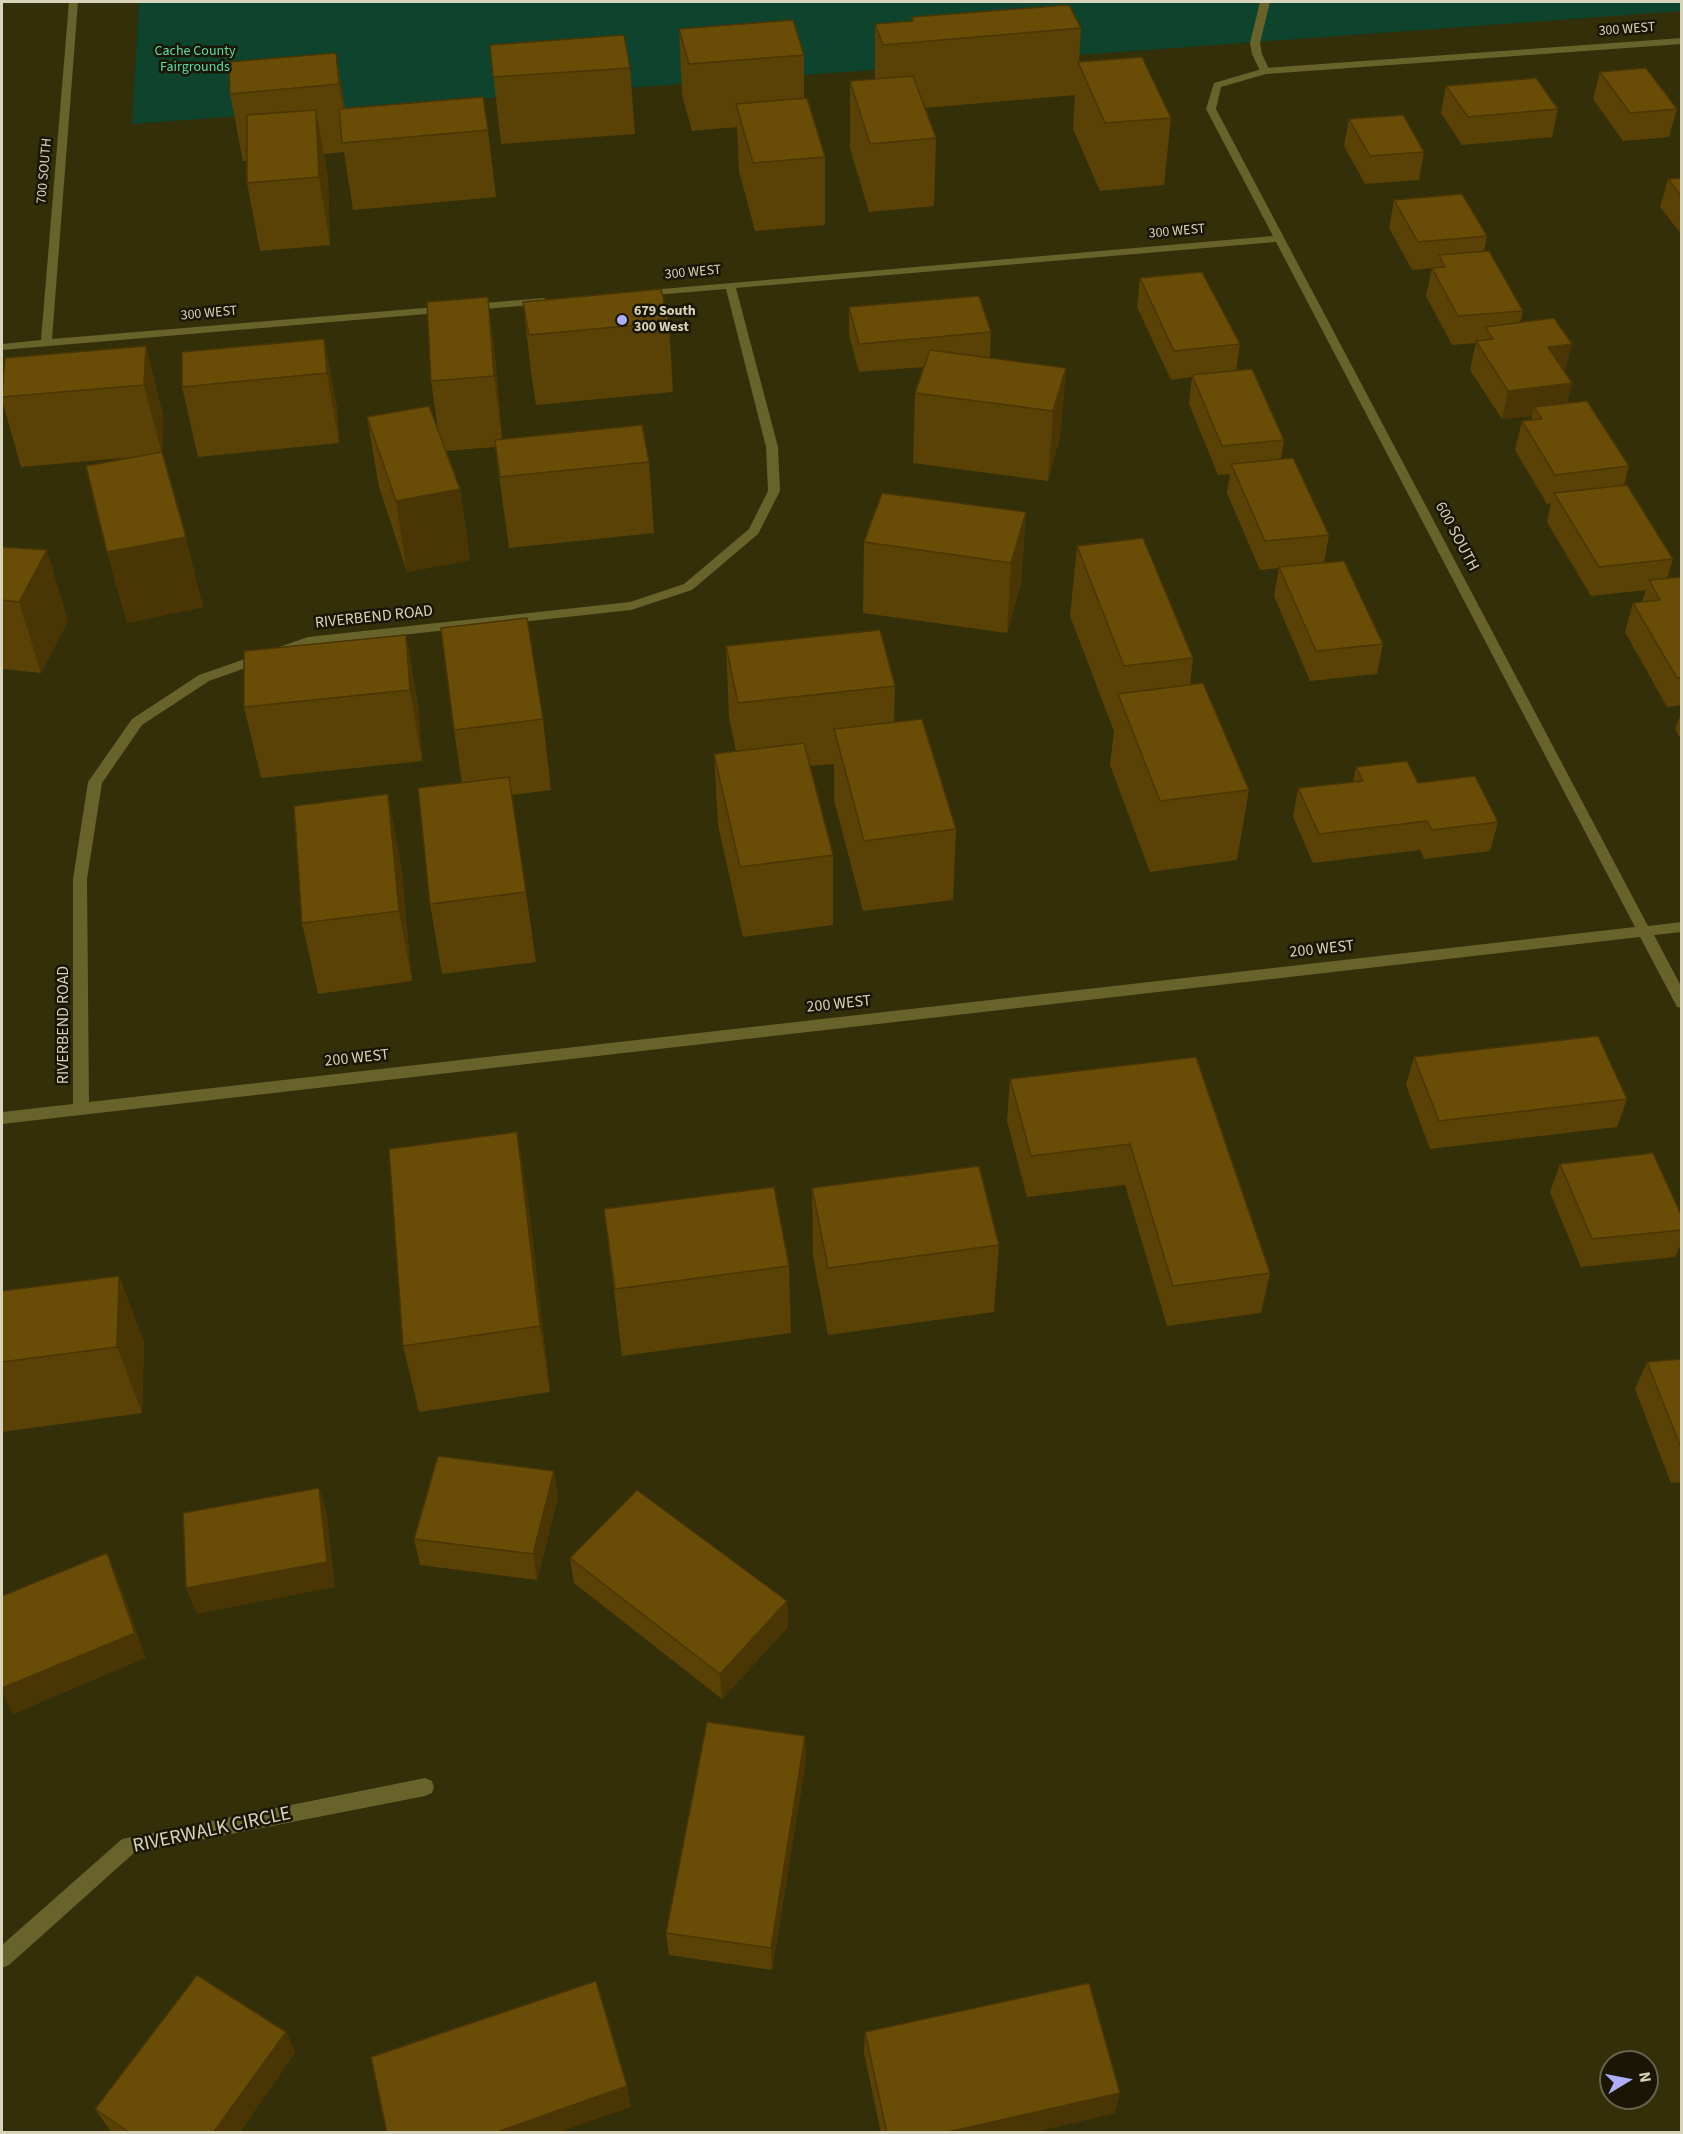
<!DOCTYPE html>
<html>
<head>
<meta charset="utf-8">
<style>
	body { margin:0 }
	#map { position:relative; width:1683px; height:2134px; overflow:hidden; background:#332f09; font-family:"Source Sans 3",sans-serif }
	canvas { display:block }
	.frame { position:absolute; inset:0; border:3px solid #d7d4bb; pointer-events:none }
	.north { position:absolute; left:1599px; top:2050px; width:60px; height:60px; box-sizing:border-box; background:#191704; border:2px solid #65634d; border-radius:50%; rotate:80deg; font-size:16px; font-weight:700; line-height:24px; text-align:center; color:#d7d4bb }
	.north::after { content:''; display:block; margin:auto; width:21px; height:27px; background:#aeaefb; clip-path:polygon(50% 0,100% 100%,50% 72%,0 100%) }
</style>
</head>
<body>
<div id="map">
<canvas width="1683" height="2134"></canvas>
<div class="frame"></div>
<div class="north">N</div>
</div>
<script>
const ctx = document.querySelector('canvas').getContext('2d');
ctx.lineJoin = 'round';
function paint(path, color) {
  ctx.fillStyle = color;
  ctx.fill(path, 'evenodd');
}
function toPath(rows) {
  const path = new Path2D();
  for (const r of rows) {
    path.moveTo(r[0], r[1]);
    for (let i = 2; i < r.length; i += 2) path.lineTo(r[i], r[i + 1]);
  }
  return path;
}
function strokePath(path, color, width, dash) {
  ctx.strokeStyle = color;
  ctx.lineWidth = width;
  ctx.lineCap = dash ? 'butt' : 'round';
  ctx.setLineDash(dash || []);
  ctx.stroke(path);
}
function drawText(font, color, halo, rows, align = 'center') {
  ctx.font = font + ' "Source Sans 3",sans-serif';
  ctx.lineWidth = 5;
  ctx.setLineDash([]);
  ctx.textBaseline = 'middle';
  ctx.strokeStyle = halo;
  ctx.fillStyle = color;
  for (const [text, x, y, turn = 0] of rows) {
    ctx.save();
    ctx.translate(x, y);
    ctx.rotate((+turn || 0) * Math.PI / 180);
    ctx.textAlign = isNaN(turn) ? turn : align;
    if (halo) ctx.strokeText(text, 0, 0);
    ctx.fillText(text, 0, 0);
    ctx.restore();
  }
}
const green = toPath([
	[139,2,1681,2,1681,11,132,124]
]);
const lane = toPath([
	[1260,2,1270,2,1260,43,1262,54,1270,71,1265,74,1260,71,1252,54,1250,43,1260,2]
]);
const street = toPath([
	[69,2,78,2,52,339,544,298,549,301,544,304,2,350,2,344,41,340,69,2],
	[1682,38,1682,44,1266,74,1221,87,1216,109,1648,926,1682,922,1682,932,1654,935,1682,988,1682,1008,1677,1007,1640,937,2,1124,2,1112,73,1104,73,879,88,782,132,719,199,675,308,637,630,602,684,584,749,529,768,491,766,447,726,289,643,296,639,295,639,291,1273,236,1206,109,1214,83,1265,68,1682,38],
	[1276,242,1635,927,89,1102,87,879,102,783,142,725,209,681,310,645,631,610,692,590,758,534,780,491,778,447,736,288,1276,242],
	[425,1778,432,1781,434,1787,432,1793,425,1796,134,1853,9,1965,2,1968,2,1945,122,1839,425,1778]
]);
const wall = toPath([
	[912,17,1081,28,1079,62,1171,118,1164,185,1100,191,1073,129,1075,95,925,108,936,138,934,206,869,212,850,148,850,81,875,79,875,24,912,21],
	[679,29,804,55,804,98,825,157,825,225,755,231,739,171,737,127,692,131,682,95],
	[490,45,630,68,635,134,501,144],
	[336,53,345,109,488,130,496,197,353,210,344,152,324,154,328,177,330,245,260,251,247,183,247,161,243,161,230,94],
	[1600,72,1677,109,1669,137,1623,141,1593,99],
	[1446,86,1558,109,1552,137,1462,145,1441,113],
	[1349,119,1424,152,1419,180,1365,184,1344,146],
	[1682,178,1682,235,1660,207,1668,179],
	[1394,200,1487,236,1484,252,1523,311,1520,322,1565,372,1572,383,1567,403,1629,466,1624,485,1673,559,1667,578,1682,577,1682,705,1667,707,1625,632,1633,603,1642,602,1646,590,1591,596,1547,522,1551,503,1547,504,1515,450,1522,421,1531,420,1532,416,1502,419,1470,370,1476,343,1452,345,1426,296,1432,268,1412,270,1389,228],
	[1140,278,1240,344,1236,371,1284,440,1281,459,1329,535,1324,563,1383,644,1377,674,1310,681,1274,596,1279,568,1260,570,1227,493,1230,474,1218,475,1189,404,1192,377,1171,380,1137,307],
	[488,297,496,367,502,439,649,462,654,533,509,548,495,447,446,451,460,489,470,560,407,572,379,487,367,417,438,429,431,381],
	[523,302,669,322,673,392,536,405,531,372],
	[849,307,991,332,990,358,1066,368,1060,437,1048,481,913,463,915,393,924,367,859,372,849,335],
	[324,339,337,408,339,443,198,457,182,387],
	[146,346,163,416,162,452,203,607,127,623,107,552,134,457,21,467,2,400,2,390],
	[1026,512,1021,583,1007,633,863,613,864,542],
	[1077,546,1193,658,1190,685,1249,790,1237,860,1150,872,1110,765,1114,731,1070,616],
	[2,547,68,621,41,673,2,669],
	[406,635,418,706,422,761,261,778,244,707],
	[726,646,895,686,894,722,956,829,953,900,863,911,834,800,834,764,810,766,833,855,833,925,743,937,718,825,714,754,736,751,729,717],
	[1682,710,1682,741,1675,729],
	[543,719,551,790,512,795,536,962,442,974,430,904,462,783,454,730],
	[1356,767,1418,783,1498,822,1490,851,1424,859,1420,850,1313,863,1293,817,1298,788,1353,782],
	[401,865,412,981,318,994,302,923],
	[1196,1057,1270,1273,1261,1313,1167,1326,1125,1185,1027,1197,1007,1121,1010,1079],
	[1414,1057,1627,1099,1617,1127,1430,1149,1406,1085],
	[1560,1164,1682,1217,1682,1242,1675,1257,1581,1267,1550,1192],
	[812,1188,999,1245,994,1312,828,1335,813,1256],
	[528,1200,550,1392,419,1412,403,1346],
	[604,1209,789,1266,791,1333,622,1356],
	[119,1276,144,1343,142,1413,2,1432,2,1291],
	[1682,1359,1682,1482,1671,1483,1635,1389,1647,1362],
	[554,1471,558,1497,537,1580,420,1565,414,1539],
	[570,1558,787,1601,788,1627,722,1699,574,1583],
	[805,1736,806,1761,772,1970,669,1955,666,1933],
	[286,2032,295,2053,239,2133,114,2133,109,2129,95,2109],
	[865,2032,1115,2113,1029,2133,881,2133,864,2053]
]);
const shadedWall = toPath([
	[336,53,346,120,348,142,339,84],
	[316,110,328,177,330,245,319,177],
	[488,297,496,367,503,446,494,376],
	[324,339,337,408,339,443,327,373],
	[1572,344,1565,373,1548,347],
	[146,346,163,416,162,455,144,385],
	[1066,368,1060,437,1048,481,1053,411],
	[1572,383,1565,411,1534,407,1532,416,1502,419,1508,391],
	[460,489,470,560,407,572,396,501],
	[1026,512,1021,583,1007,633,1011,563],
	[186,537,203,607,127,623,107,552],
	[47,550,68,621,41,673,19,602],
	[406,635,418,706,422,761,410,690],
	[388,794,401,865,412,981,399,911],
	[517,1132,528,1200,550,1392,540,1326],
	[119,1276,144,1343,142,1413,117,1347],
	[554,1471,558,1497,537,1580,533,1554],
	[319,1488,327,1514,335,1587,197,1614,186,1588],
	[107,1553,118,1579,146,1658,13,1714,2,1693,2,1688],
	[787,1601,788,1627,722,1699,720,1674],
	[805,1736,806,1761,772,1970,771,1948],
	[286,2032,295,2053,239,2133,213,2133],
	[627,2086,631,2107,557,2133,494,2133],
	[1120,2093,1115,2113,1029,2133,943,2133]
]);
const building = toPath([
	[1069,5,1081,28,883,45,875,24,913,21,912,17,1069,5],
	[793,20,804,55,689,64,679,29,793,20],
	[624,35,630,68,493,77,490,45,624,35],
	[336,53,339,84,230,94,229,62,336,53],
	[1142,57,1171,118,1105,123,1078,62,1142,57],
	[1646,68,1677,109,1630,113,1600,72,1646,68],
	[913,76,936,138,870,144,850,81,913,76],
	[1536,78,1558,109,1468,117,1446,86,1536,78],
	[483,97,488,130,342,143,339,109,483,97],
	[807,98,825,157,753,163,736,104,807,98],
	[316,110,319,177,247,183,247,115,316,110],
	[1403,115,1424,152,1370,156,1349,119,1403,115],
	[1682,178,1682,197,1668,179,1682,178],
	[1462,194,1487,236,1418,242,1394,200,1462,194],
	[1489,251,1523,311,1458,316,1432,268,1445,267,1439,255,1489,251],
	[1202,272,1240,344,1174,351,1140,278,1202,272],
	[661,289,669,322,529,335,523,302,661,289],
	[979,296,991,332,859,344,849,307,979,296],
	[488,297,494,376,431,381,427,302,488,297],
	[1554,318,1572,344,1548,347,1572,383,1508,391,1476,341,1493,339,1485,327,1554,318],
	[324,339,327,373,182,387,182,352,324,339],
	[146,346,144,385,2,397,5,358,146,346],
	[930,350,1066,368,1053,411,915,393,930,350],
	[1252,369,1284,440,1222,446,1192,375,1252,369],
	[1587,401,1629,466,1555,475,1522,421,1542,419,1534,407,1587,401],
	[429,406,460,489,396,501,367,417,429,406],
	[642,425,649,462,500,477,495,440,642,425],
	[162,452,186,537,107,552,86,466,162,452],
	[1293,458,1329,535,1265,541,1231,464,1293,458],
	[1627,485,1673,559,1599,567,1554,493,1627,485],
	[882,493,1026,512,1011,563,864,542,882,493],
	[1143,538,1193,658,1124,666,1077,546,1143,538],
	[2,547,47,550,19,602,2,600,2,547],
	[1344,561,1383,644,1316,651,1279,567,1344,561],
	[1682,577,1682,677,1677,678,1633,603,1660,600,1649,580,1682,577],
	[527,618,543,719,454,730,441,628,527,618],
	[880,630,895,686,738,703,726,646,880,630],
	[406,635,410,690,244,707,244,651,406,635],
	[1203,683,1249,790,1160,801,1118,694,1203,683],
	[922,719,956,829,864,841,834,729,922,719],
	[804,743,833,855,740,867,714,754,804,743],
	[1407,761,1418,783,1475,776,1498,822,1432,830,1427,821,1319,834,1298,788,1363,781,1356,767,1407,761],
	[509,777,526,892,430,904,418,788,509,777],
	[388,794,399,911,302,923,294,806,388,794],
	[1598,1036,1627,1099,1439,1121,1414,1057,1598,1036],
	[1196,1057,1270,1273,1173,1286,1130,1144,1031,1156,1010,1079,1196,1057],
	[517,1132,540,1326,403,1346,389,1149,517,1132],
	[1653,1153,1682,1217,1682,1230,1592,1239,1560,1164,1653,1153],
	[979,1166,999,1245,828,1268,812,1188,979,1166],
	[774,1187,789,1266,615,1289,604,1209,774,1187],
	[119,1276,117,1347,2,1362,2,1291,119,1276],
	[1682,1359,1682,1450,1647,1362,1682,1359],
	[438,1456,554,1471,533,1554,414,1539,438,1456],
	[319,1488,327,1562,186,1588,183,1513,319,1488],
	[637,1490,787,1601,720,1674,570,1558,637,1490],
	[107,1553,135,1633,2,1688,2,1596,107,1553],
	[707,1722,805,1736,771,1948,666,1933,707,1722],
	[197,1975,286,2032,213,2133,130,2133,95,2109,197,1975],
	[596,1981,627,2086,494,2133,387,2133,371,2057,596,1981],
	[1089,1983,1120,2093,943,2133,887,2133,865,2032,1089,1983]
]);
const markers = [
	[622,320,6,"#aeaefb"]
];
const farStreetnames = [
	["300 WEST",1627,30,-4],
	["700 SOUTH",45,171,-85],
	["300 WEST",1177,232,-5],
	["300 WEST",693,273,-5],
	["300 WEST",209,314,-5]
];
const farParknames = [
	["Cache County",195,52],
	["Fairgrounds",195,68]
];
const farPoinames = [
	["679 South",634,312],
	["300 West",634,328]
];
const streetNames = [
	["600 SOUTH",1456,537,62],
	["RIVERBEND ROAD",374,618,-6],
	["200 WEST",1322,950,-6],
	["200 WEST",839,1005,-6],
	["RIVERBEND ROAD",64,1025,-90],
	["200 WEST",357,1059,-6]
];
const nearStreetnames = [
	["RIVERWALK CIRCLE",212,1831,-12]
];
paint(green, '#0e432e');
paint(lane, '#68622b');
paint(street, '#68622b');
paint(wall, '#5a4206');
paint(shadedWall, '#4a3605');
paint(building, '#694d07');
strokePath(building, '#4a3605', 1.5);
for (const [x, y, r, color] of markers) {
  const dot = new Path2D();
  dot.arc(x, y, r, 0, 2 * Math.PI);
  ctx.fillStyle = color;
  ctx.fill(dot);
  strokePath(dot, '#191704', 2);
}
drawText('14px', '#d7d4bb', '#191704', farStreetnames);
drawText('14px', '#5cdda8', '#191704', farParknames);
drawText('bold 14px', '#d7d4bb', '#191704', farPoinames, 'left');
drawText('16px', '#d7d4bb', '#191704', streetNames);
drawText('20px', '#d7d4bb', '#191704', nearStreetnames);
</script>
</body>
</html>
